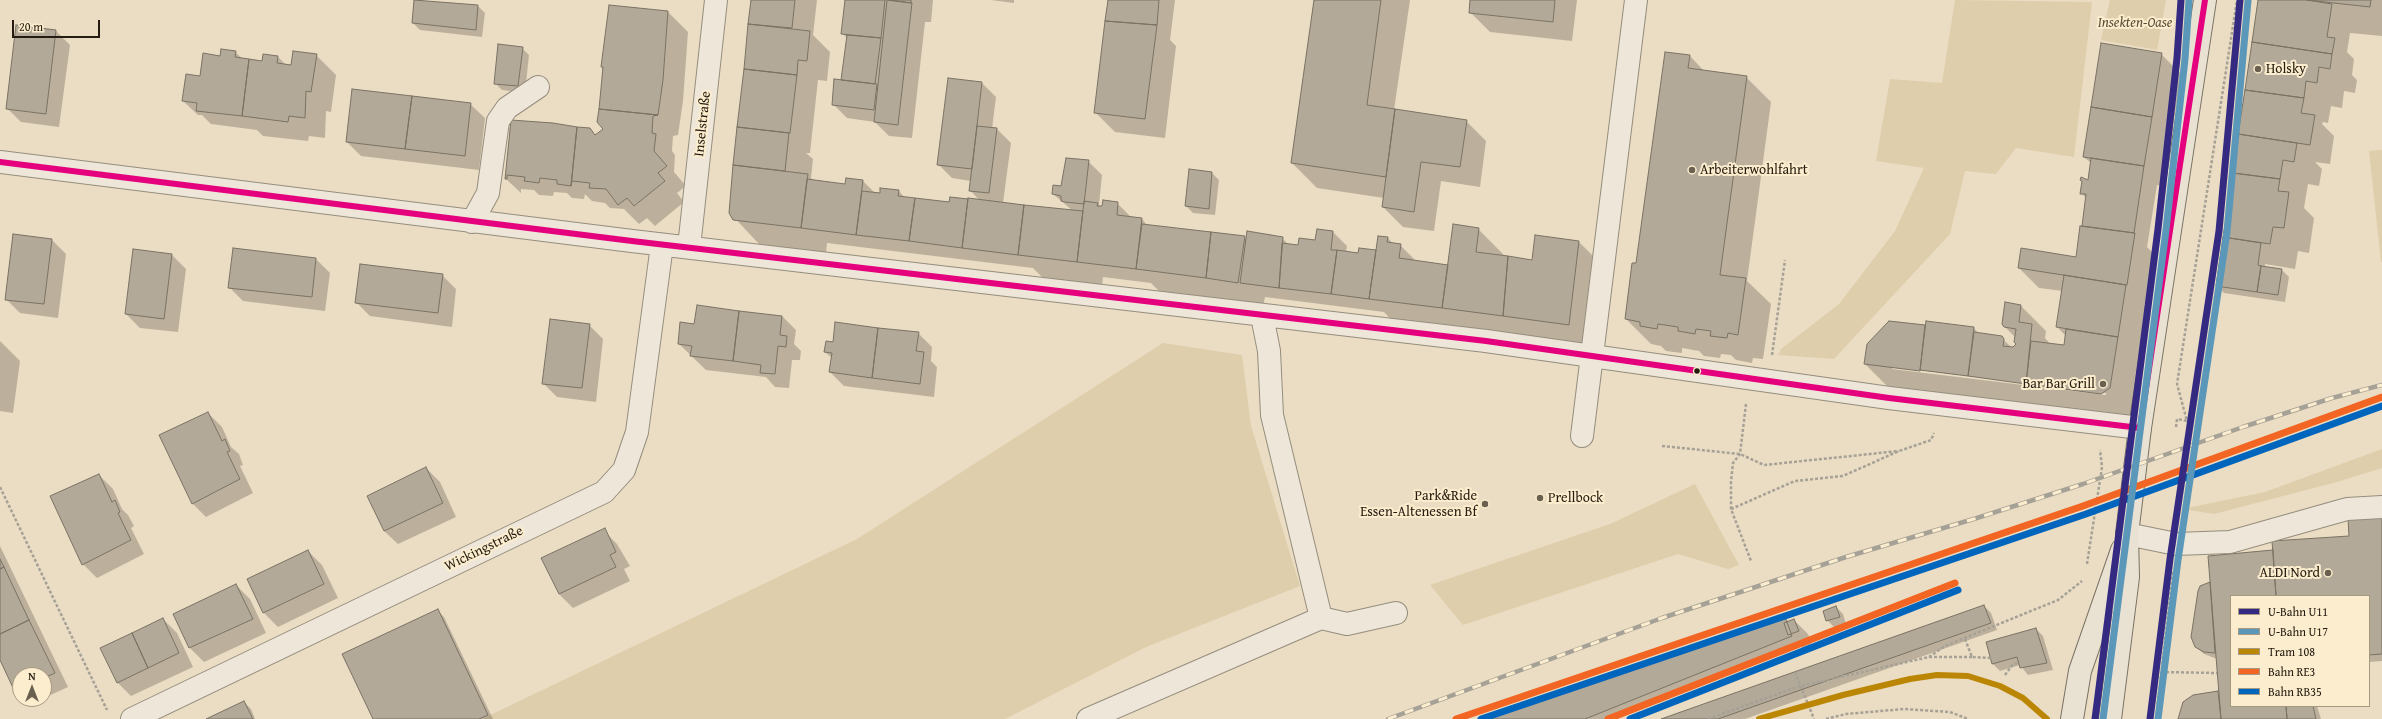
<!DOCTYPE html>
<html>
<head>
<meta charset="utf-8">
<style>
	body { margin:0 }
	#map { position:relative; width:2382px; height:719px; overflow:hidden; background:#ebddc3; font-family:"Gentium Book Plus",serif }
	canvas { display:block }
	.legend { position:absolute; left:2230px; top:595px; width:140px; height:112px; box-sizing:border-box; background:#fcedce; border:1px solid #a69982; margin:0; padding:5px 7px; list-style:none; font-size:12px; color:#241c10 }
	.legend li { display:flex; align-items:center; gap:8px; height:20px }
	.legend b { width:20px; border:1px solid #a69982 }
	.north { position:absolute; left:12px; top:667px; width:40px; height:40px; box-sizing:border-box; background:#fcedce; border:1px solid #a69982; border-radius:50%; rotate:0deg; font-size:11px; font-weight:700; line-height:16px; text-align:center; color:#241c10 }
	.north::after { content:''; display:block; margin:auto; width:14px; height:18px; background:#6a604f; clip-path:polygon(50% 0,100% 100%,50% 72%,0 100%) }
	.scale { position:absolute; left:12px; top:20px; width:88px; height:18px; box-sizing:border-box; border:2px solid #241c10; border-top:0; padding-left:5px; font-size:12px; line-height:14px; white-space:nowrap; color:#241c10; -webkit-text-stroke:3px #fcedce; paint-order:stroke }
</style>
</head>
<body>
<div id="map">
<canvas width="2382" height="719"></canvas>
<ul class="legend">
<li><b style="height:5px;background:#342a82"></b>U-Bahn U11</li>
<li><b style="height:5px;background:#5a97b9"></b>U-Bahn U17</li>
<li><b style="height:5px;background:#ba8604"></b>Tram 108</li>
<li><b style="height:5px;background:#f26522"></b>Bahn RE3</li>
<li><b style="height:5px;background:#0065bd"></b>Bahn RB35</li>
</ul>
<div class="north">N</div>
<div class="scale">20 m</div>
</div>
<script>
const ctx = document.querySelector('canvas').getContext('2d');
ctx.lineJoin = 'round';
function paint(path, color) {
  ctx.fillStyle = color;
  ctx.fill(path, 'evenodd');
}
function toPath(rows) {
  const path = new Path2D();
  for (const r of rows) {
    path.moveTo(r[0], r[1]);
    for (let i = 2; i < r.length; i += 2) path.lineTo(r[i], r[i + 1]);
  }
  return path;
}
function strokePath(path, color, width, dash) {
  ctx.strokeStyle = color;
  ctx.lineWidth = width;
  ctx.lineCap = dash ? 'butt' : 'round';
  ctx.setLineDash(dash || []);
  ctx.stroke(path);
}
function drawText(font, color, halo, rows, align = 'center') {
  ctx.font = font + ' "Gentium Book Plus",serif';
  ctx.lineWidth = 4;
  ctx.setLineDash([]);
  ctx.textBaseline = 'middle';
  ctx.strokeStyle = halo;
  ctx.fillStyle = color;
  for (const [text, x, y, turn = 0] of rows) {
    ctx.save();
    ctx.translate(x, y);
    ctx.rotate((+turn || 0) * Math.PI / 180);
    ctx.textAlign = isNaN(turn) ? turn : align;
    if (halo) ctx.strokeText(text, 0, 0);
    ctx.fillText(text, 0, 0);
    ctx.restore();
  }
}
const green = toPath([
	[1955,0,2092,2,2074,157,2016,148,1996,174,1965,171,1950,234,1834,359,1778,355,1781,349,1839,304,1895,231,1924,168,1876,161,1890,79,1942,83],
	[2110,0,2166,0,2157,50,2101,40],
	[2382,150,2382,262,2381,262,2369,151],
	[1163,343,1242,355,1251,426,1300,586,1146,647,1005,719,482,719,857,539],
	[2382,449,2382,468,2337,482,2214,514,2182,509,2265,492],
	[1695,484,1739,565,1728,569,1678,554,1463,625,1430,585,1610,524]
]);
const shadow = toPath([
	[415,0,478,6,485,13,482,37,420,30,413,23],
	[752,0,817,0,813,35,830,52,827,81,818,80,810,153,806,153,813,159,811,178,814,181,846,186,863,181,876,194,881,194,881,189,899,191,905,198,950,203,980,201,970,190,971,181,952,178,938,164,982,83,996,97,992,129,997,129,1011,143,1003,203,1073,211,1053,194,1088,161,1102,175,1099,205,1101,207,1117,203,1132,218,1142,219,1148,226,1244,237,1247,239,1248,232,1274,235,1282,238,1289,245,1299,246,1316,242,1333,232,1347,246,1346,253,1359,254,1377,251,1388,238,1393,244,1400,245,1417,262,1449,266,1478,229,1503,254,1503,257,1533,261,1536,237,1579,242,1604,267,1593,349,1395,324,1384,312,1265,297,1263,307,1162,294,1151,283,1103,277,1102,286,1044,279,1033,268,827,243,826,253,759,244,730,213],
	[846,0,933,0,931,22,925,22,912,138,889,136,875,122,847,118,833,104,842,81,848,39,842,33],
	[991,0,1014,0,1014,3],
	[1109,0,1175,0,1170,40,1176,46,1165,138,1115,132,1095,112],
	[1314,0,1410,0,1394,110,1466,121,1486,141,1480,187,1441,181,1434,231,1403,227,1383,207,1384,198,1317,188,1292,163],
	[1471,0,1577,0,1572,41,1490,32,1470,12],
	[2259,0,2382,0,2382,36,2350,33,2347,52,2354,59,2352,75,2357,80,2355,93,2344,91,2342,108,2331,106,2328,123,2323,122,2322,124,2334,136,2330,164,2315,162,2322,169,2319,186,2308,184,2304,208,2314,218,2309,253,2298,251,2295,269,2265,264,2265,268,2282,270,2289,277,2285,302,2224,293,2217,286],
	[610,6,668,12,688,32,683,101,678,135,673,136,672,151,675,155,674,172,686,186,677,193,684,202,655,226,647,218,639,224,624,209,610,208,605,203,592,201,585,194,584,199,572,198,567,193,554,192,553,196,539,195,534,190,521,189,521,193,506,179,512,121,589,129,596,136,605,130,602,66],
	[56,31,70,45,59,127,21,122,7,108],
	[522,48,529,55,525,93,502,90,495,83],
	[235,52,243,59,263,62,264,55,278,57,286,65,292,66,316,55,336,75,331,112,326,111,325,138,309,136,308,141,263,136,257,130,211,124,202,115,198,115,183,101,201,77,221,57],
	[2161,54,2181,74,2164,186,2157,185,2147,247,2154,254,2146,304,2144,304,2150,311,2134,413,2127,418,1890,389,1865,364,1889,322,1926,326,1974,328,1979,334,2001,337,2013,349,2017,344,2015,337,2005,327,2021,306,2046,331,2045,338,2051,345,2065,347,2066,336,2057,327,2063,291,2039,288,2019,268,2077,258,2085,227,2083,225,2087,199,2081,193,2082,179,2089,182,2092,164,2084,157],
	[1894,367,2106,393,2106,395,1892,369],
	[1690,56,1705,72,1746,77,1771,102,1747,281,1771,304,1763,359,1753,358,1752,363,1736,360,1731,355,1721,354,1720,358,1704,356,1699,351,1682,348,1682,353,1666,351,1661,346,1651,344,1626,319,1637,265],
	[470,104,485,118,479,170,361,156,347,142],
	[1212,173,1219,180,1215,215,1193,213,1186,206],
	[52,240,66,254,58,318,20,313,6,299],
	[172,255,186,269,178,332,140,328,126,314],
	[316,259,330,273,325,311,243,301,229,287],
	[442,275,456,289,452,327,370,316,356,302],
	[782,316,796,330,794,344,801,351,800,360,792,360,789,388,775,387,766,377,706,370,679,344,681,323,695,325],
	[589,325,603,339,596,402,557,397,543,383],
	[918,333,932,347,931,361,937,367,934,397,844,386,830,372,832,358,825,352,834,343],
	[0,341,20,361,13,413,0,411],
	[208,413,222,427,231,447,239,454,243,465,240,466,253,493,206,517,192,503],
	[426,468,440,482,456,517,398,544,384,531],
	[99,475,113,489,122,509,128,515,134,526,131,528,144,554,97,578,83,564,52,497],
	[2382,518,2382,661,2369,662,2369,596,2231,596,2231,706,2317,706,2321,719,2179,719,2184,702,2218,692,2220,694,2217,659,2204,654,2196,647,2201,587,2273,551,2350,537],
	[603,530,617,544,630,566,624,569,630,581,573,608,559,594,543,559],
	[0,546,68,687,44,698,44,675,20,675,20,695,16,691,0,658],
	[308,551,322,565,338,598,278,627,264,613],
	[236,585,250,599,266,633,204,662,190,648,174,614],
	[1984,606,1991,613,1997,630,1745,719,1664,719],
	[1836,607,1843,614,1846,624,1834,627,1827,620],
	[437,610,444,617,493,719,374,719],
	[1785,618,1789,622,1794,620,1808,634,1812,645,1803,649,1798,644,1609,719,1489,719],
	[163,619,177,633,193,667,131,696,117,682],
	[2036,629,2043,636,2053,670,2028,675,2020,665,2000,671,1993,664,1987,643],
	[24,699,42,699,30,705],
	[244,702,251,709,255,719,209,719]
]);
const building = toPath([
	[414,0,478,5,476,30,412,23,414,0],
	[751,0,795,0,792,28,748,24,751,0],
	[845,0,885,0,881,38,841,34,845,0],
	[887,0,912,3,898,125,874,122,887,0],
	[889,0,911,0,911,3,889,0],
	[1108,0,1159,0,1157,25,1105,21,1108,0],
	[1314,0,1381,0,1367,105,1395,109,1386,177,1291,163,1314,0],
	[1470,0,1555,0,1553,22,1469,13,1470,0],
	[2258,0,2307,0,2332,4,2327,37,2335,38,2332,54,2252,42,2258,0],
	[2307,0,2371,0,2370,7,2307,0],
	[609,5,668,11,663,80,658,115,599,109,603,67,601,67,609,5],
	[1105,21,1157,25,1145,119,1094,113,1105,21],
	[748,24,810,31,807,61,798,60,797,75,744,69,748,24],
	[16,25,56,30,46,114,6,109,16,25],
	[847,35,881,38,875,84,841,80,847,35],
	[2252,42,2332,54,2330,69,2319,67,2317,83,2306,81,2304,98,2245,90,2252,42],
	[2101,43,2162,53,2152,117,2091,107,2101,43],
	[498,44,523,47,518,86,494,84,498,44],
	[221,49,236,51,235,57,249,59,242,116,196,111,197,103,182,101,186,74,200,76,203,53,220,56,221,49],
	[293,51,317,54,311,92,306,91,305,118,289,116,288,122,242,116,249,59,262,61,263,54,278,56,277,63,291,65,293,51],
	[1665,52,1690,55,1688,68,1747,76,1720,275,1746,278,1738,335,1728,333,1727,338,1710,336,1711,331,1696,329,1695,334,1678,331,1678,327,1658,324,1657,329,1640,326,1640,322,1625,319,1632,263,1636,263,1665,52],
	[744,69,797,75,790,133,737,127,744,69],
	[948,78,982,82,972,169,937,165,948,78],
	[834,79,877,84,874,110,832,105,834,79],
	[352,89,412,96,405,149,346,142,352,89],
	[2245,90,2304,98,2301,113,2315,115,2310,145,2238,134,2245,90],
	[412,96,471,103,465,156,405,149,412,96],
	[2091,107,2152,117,2144,166,2083,157,2091,107],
	[599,109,658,115,653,116,652,133,656,134,654,151,667,166,658,173,665,181,634,206,627,198,618,205,606,189,589,188,590,183,572,181,571,186,577,127,590,128,595,135,603,129,597,122,599,109],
	[1395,109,1467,120,1460,167,1421,162,1414,212,1382,207,1395,109],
	[511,120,553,123,577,127,571,186,557,184,557,180,540,178,539,183,524,181,525,177,507,175,507,179,505,179,511,120],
	[977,126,997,128,989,193,969,191,977,126],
	[737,127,789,133,785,171,733,165,737,127],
	[2238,134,2297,143,2294,162,2283,160,2280,179,2233,173,2238,134],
	[1066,158,1089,160,1084,204,1065,202,1061,201,1061,196,1052,194,1053,185,1061,186,1066,158],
	[2091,158,2144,166,2134,233,2082,226,2086,194,2080,194,2082,181,2080,180,2081,177,2088,180,2091,158],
	[733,165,808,174,801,228,733,220,729,213,733,165],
	[1189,169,1212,172,1209,209,1185,206,1189,169],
	[2233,173,2280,179,2278,191,2289,192,2284,228,2273,227,2270,244,2223,237,2233,173],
	[846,178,863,180,856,235,801,228,807,179,845,184,846,178],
	[880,188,899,190,898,196,915,198,909,241,856,235,862,191,880,193,880,188],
	[950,197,968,199,962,248,909,241,915,198,949,202,950,197],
	[968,198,1024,205,1018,255,962,248,968,198],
	[1103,200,1118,202,1117,215,1142,218,1136,269,1077,262,1084,201,1098,203,1097,206,1102,206,1103,200],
	[1024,205,1083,211,1077,262,1018,255,1024,205],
	[1142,224,1211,232,1206,278,1136,269,1142,224],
	[1453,224,1479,228,1476,252,1508,256,1503,316,1442,308,1453,224],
	[2080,226,2135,233,2127,285,2018,268,2021,248,2076,257,2080,226],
	[1317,229,1333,231,1331,250,1337,250,1331,294,1279,288,1282,243,1298,245,1299,238,1315,240,1317,229],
	[1247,231,1283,237,1279,288,1240,283,1247,231],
	[1211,232,1245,236,1238,283,1206,278,1211,232],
	[13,234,52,239,44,304,5,300,13,234],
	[1535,235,1579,241,1569,325,1503,316,1508,256,1532,260,1535,235],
	[1378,236,1388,237,1387,242,1401,244,1399,258,1448,265,1442,308,1369,299,1378,236],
	[2223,237,2261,243,2258,265,2261,266,2257,292,2216,286,2223,237],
	[233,248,316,258,312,297,228,288,233,248],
	[1359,248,1376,250,1369,299,1331,294,1337,250,1358,253,1359,248],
	[133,249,172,254,164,319,125,314,133,249],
	[360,264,443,274,438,313,355,303,360,264],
	[2261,266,2282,269,2278,295,2257,292,2261,266],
	[2064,275,2126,285,2118,337,2056,327,2064,275],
	[2005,302,2021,305,2019,322,2032,324,2026,384,1968,376,1974,332,2002,336,2004,339,2003,346,2013,347,2016,344,2014,342,2016,329,2004,327,2002,324,2005,302],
	[697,305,739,311,733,361,690,356,692,346,678,344,680,322,694,324,697,305],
	[739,311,782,316,780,335,787,336,786,347,778,346,775,374,760,373,761,365,733,361,739,311],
	[550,319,590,324,582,388,542,384,550,319],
	[1889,321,1925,325,1920,371,1864,364,1867,344,1889,321],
	[1926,321,1974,327,1968,376,1920,370,1926,321],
	[835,322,878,328,872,378,829,372,832,353,824,352,826,341,833,342,835,322],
	[878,328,919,332,916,351,924,352,920,384,872,378,878,328],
	[2066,329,2118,337,2110,388,2101,394,2026,384,2031,341,2064,345,2066,329],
	[208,412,222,441,225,439,230,451,227,452,240,479,192,504,159,435,208,412],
	[426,467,443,503,384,531,367,496,426,467],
	[99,474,112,502,115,500,120,512,118,513,131,540,82,565,50,496,99,474],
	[2382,517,2382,654,2369,655,2369,596,2276,596,2272,541,2349,536,2348,519,2382,517],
	[605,528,616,552,610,555,616,567,559,594,541,558,605,528],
	[308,550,324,584,263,613,247,579,308,550],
	[2273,550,2276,596,2231,596,2231,706,2286,706,2287,719,2221,719,2208,556,2273,550],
	[0,559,4,567,0,569,0,559],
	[4,567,29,620,0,634,0,569,4,567],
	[2210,582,2215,653,2204,652,2195,647,2191,637,2198,591,2200,586,2210,582],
	[236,584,253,619,189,648,173,614,236,584],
	[1984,605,1991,623,1718,719,1661,719,1984,605],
	[1836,606,1840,617,1826,621,1823,611,1836,606],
	[438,609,488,715,479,719,373,719,342,654,438,609],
	[1785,617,1792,636,1585,719,1486,719,1785,617],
	[163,618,179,653,148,668,132,633,163,618],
	[1794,619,1799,631,1788,635,1784,623,1794,619],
	[29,620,55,673,44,678,44,675,20,675,20,689,15,692,0,660,0,634,29,620],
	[2036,628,2047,663,2020,668,2017,657,1992,664,1986,642,2036,628],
	[132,633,148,668,117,683,100,648,132,633],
	[2218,691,2221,719,2178,719,2183,702,2193,695,2218,691],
	[244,701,253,719,206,719,244,701],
	[2286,706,2313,706,2316,719,2287,719,2286,706]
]);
const path = toPath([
	[1772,355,1785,260],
	[1746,404,1740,454,1733,463,1731,482,1731,509,1751,561],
	[2176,427,2177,419,2187,421,2177,384,2237,0],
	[1662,446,1740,454,1764,465,1899,451],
	[0,487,107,710],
	[1731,509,1795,481,1843,476,1899,451,1931,440,1934,433],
	[2087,564,2102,467,2100,450],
	[1965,639,1972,657,1991,658],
	[1929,657,1945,646,2058,600,2082,581],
	[1795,672,1814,719],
	[2161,672,2217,673],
	[2005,675,2013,664,2018,663],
	[1708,719,1800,686,1929,657,1972,657],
	[1826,719,1846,714,1904,709,1950,712,1968,719],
	[2156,719,2173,571]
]);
const minor = toPath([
	[0,162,632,241,1486,341,1889,398,2140,428],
	[472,222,488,193,498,121,507,108,538,87],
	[689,247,716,0],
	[1262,316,1269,351,1272,415,1321,618,1347,624,1396,613],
	[1582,436,1636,0],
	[2127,534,2176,544,2230,542,2347,509,2382,507],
	[132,719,604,492,624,470,637,432,662,245],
	[1088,719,1321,618]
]);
const major = toPath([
	[2072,719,2080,671,2122,550],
	[2110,719,2128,577,2127,534,2140,428,2205,0]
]);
const rail = toPath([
	[1388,719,1662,618,1846,557,1977,518,2083,484,2243,427,2332,398,2382,385]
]);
const bus1 = toPath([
	[0,162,632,241,1486,341,1889,398,2140,428,2205,0]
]);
const rail1 = toPath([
	[1456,719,2083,506,2382,397],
	[1608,719,1955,583]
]);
const rail2 = toPath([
	[1481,719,2086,514,2382,406],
	[1630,719,1958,590]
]);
const tram1 = toPath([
	[1759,719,1843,695,1910,679,1937,675,1968,676,2000,686,2023,698,2047,719]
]);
const metro1 = toPath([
	[2095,719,2158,229,2177,58,2181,0],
	[2150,719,2170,559,2219,231,2240,0]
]);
const metro2 = toPath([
	[2103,719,2166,230,2185,59,2189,1],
	[2158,719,2178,560,2227,232,2248,1]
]);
const markers = [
	[2258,69,4,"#6a604f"],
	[1692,170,4,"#6a604f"],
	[1697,371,3.5,"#241c10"],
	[2103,384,4,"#6a604f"],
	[1540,498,4,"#6a604f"],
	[1485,504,4,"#6a604f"],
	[2328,573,4,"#6a604f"]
];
const parkNames = [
	["Insekten-Oase",2135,23]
];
const poiNames = [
	["Holsky",2266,69],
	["Arbeiterwohlfahrt",1700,170],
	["Bar Bar Grill",2095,384,"right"],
	["Park&Ride",1477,496,"right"],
	["Essen-Altenessen Bf",1477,512,"right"],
	["Prellbock",1548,498],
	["ALDI Nord",2320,573,"right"]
];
const streetNames = [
	["Inselstraße",703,124,-84],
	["Wickingstraße",484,549,-26]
];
paint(green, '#dfceab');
paint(shadow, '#0003');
paint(building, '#b3a998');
strokePath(building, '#7a7264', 1);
strokePath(minor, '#958d7d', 24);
strokePath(major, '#7a7264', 24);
strokePath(path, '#a6a196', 2.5, [3, 2]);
strokePath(minor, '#ede6d9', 22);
strokePath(major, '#e9e2d3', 22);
strokePath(rail, '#a6a196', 4.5);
strokePath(rail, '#fcedce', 3, [9]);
strokePath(bus1, '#e5007d', 6);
strokePath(rail1, '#f26522', 7);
strokePath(rail2, '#0065bd', 7);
strokePath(tram1, '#ba8604', 6);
strokePath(metro1, '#342a82', 7);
strokePath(metro2, '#5a97b9', 7);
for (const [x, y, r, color] of markers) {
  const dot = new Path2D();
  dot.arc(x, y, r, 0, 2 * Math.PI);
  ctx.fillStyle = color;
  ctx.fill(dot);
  strokePath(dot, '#fcedce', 1.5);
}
drawText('italic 14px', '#594e38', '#fcedce', parkNames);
drawText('14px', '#241c10', '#fcedce', poiNames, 'left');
drawText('14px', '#241c10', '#fcedce', streetNames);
</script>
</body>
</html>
